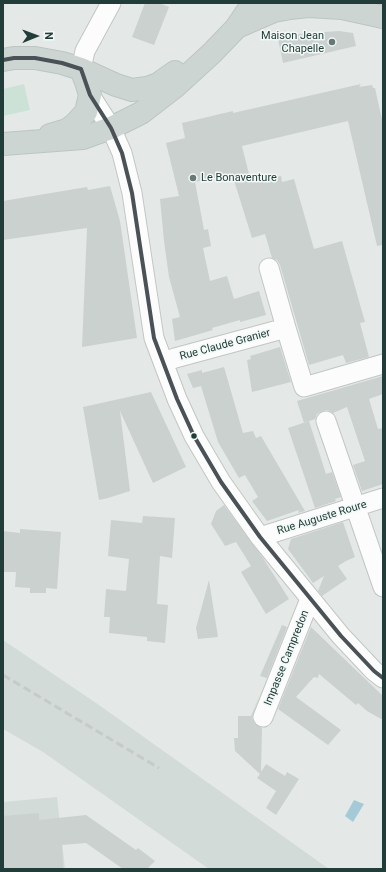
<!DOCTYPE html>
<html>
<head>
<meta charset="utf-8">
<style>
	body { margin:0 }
	#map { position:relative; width:386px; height:872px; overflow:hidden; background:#e4e9e7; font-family:Roboto,sans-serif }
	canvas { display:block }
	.frame { position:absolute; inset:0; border:4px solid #223d39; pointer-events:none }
	.north { position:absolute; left:16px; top:16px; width:40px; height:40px; -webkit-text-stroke:3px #f2f8f6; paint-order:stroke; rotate:89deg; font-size:11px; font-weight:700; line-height:16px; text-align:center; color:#223d39 }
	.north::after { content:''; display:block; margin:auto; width:14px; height:18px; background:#223d39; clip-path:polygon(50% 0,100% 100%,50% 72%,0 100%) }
</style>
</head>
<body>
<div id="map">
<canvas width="386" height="872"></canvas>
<div class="frame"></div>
<div class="north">N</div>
</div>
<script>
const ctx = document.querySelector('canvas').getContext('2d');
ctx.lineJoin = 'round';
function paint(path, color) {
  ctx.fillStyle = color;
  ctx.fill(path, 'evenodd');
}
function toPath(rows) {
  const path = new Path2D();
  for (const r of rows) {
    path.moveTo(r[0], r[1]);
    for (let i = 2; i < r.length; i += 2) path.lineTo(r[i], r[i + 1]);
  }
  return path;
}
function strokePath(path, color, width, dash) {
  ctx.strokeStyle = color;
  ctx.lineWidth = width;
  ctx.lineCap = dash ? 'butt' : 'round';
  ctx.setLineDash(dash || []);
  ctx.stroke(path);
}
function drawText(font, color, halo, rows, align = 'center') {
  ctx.font = font + ' Roboto,sans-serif';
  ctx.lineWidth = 3;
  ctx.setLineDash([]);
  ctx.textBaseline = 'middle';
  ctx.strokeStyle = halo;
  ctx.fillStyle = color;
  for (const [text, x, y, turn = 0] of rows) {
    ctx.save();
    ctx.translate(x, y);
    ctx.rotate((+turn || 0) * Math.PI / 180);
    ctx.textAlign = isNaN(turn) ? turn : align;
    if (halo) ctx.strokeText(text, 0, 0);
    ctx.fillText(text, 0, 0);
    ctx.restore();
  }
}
const built = toPath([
	[3,640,99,705,329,869,209,869,43,752,3,729],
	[57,797,65,869,3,869,3,802]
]);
const green = toPath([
	[24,84,30,110,3,116,3,89]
]);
const water = toPath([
	[354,800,364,804,353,822,345,816]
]);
const building = toPath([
	[145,3,159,3,169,7,154,45,132,37],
	[339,31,353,33,356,46,283,63,278,39,299,34],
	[361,84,359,87,372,85,373,88,375,88,383,124,383,245,377,246,348,121,242,146,251,182,281,176,282,182,294,179,314,249,342,241,365,322,360,323,369,357,346,363,343,355,309,365,280,265,277,260,272,258,265,234,252,238,232,174,195,182,204,230,208,229,211,246,203,248,210,281,227,276,234,299,259,291,266,315,240,322,240,320,212,328,213,330,175,341,172,319,180,317,169,277,164,241,160,199,179,196,166,143,185,138,182,123,233,111,233,113],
	[110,186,120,221,137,338,82,347,87,228,3,240,3,201,87,187,88,190],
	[280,347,291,382,252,392,247,360,251,359,250,356],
	[224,367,243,433,253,431,256,438,261,436,305,511,298,513,299,510,267,521,252,501,258,497,245,475,239,478,218,442,201,386,193,388,187,374,202,370,202,373],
	[383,376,383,394,369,399,378,429,383,428,383,484,362,491,353,465,365,461,347,407,333,413,328,410,322,411,317,414,315,419,304,423,297,401],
	[151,392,186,467,153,483,120,411,130,491,108,498,99,500,83,407],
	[309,421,326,474,332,472,341,497,335,499,336,501,315,508,288,428],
	[224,505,263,558,289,599,266,614,241,572,251,566,236,542,225,546,211,524,216,511],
	[143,516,175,518,172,558,160,556,157,604,168,605,165,643,147,641,147,637,109,633,110,617,104,617,106,589,126,591,129,559,108,556,111,520,142,523],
	[343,522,355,557,346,561,338,566,347,579,322,596,318,591,324,576,313,583,288,549,291,539],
	[20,529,61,532,57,589,46,588,46,593,30,593,30,588,15,587,16,572,3,572,3,531,20,533],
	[209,580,218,637,198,639,196,628],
	[282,625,287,627,267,678,260,676],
	[311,627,383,696,383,720,367,711,358,703,356,705,319,674,318,678,314,677,296,697,341,730,328,745,278,709],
	[260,694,253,713,252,718,255,724,262,728,261,772,266,764,285,776,287,772,299,779,276,815,266,808,276,791,257,778,260,774,235,751,234,738,238,738,238,716,251,716],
	[39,813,39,820,86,815,136,850,138,848,155,861,147,869,123,869,86,843,62,845,63,869,3,869,3,816]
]);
const street = toPath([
	[81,69,85,51,111,3],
	[90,95,111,128,122,153,132,193,154,338,177,399,194,436,221,482,260,537,341,636,374,671,383,678],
	[269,268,286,328],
	[164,362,175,358,286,328,304,387,383,364],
	[326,421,383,587],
	[260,537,383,498],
	[263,717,310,599]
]);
const primary = toPath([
	[237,27,274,11,290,8,308,6,342,8,383,17],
	[3,60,14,58,35,58,62,63,81,69,116,85,132,90,147,88,158,84,175,72],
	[50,135,67,130,75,124,86,112,90,95,86,82,81,69],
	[3,144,83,138,111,128,141,113,176,86,212,53,236,28,253,3]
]);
const rail = toPath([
	[3,675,159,768]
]);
const bus1 = toPath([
	[3,60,14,58,35,58,62,63,81,69,90,95,111,128,122,153,132,193,154,338,177,399,194,436,221,482,260,537,341,636,374,671,383,678]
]);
const markers = [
	[332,42,4,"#667976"],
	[193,178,4,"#667976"],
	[194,436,3.5,"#223d39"]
];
const poiNames = [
	["Maison Jean",324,36],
	["Chapelle",324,49],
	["Le Bonaventure",201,178,"left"]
];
const streetNames = [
	["Rue Claude Granier",225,345,-15],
	["Rue Auguste Roure",322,518,-17],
	["Impasse Campredon",287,658,-68]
];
paint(built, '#d2dbd8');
paint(green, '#cde2d6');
paint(water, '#a4cad8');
paint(building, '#cbd1cf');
strokePath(street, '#c1c6c4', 21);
strokePath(primary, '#bdc5c3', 24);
strokePath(street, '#fbfcfb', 19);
strokePath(primary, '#cdd5d3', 22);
strokePath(rail, '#c7caca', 3, [8, 4]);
strokePath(bus1, '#4a5257', 4);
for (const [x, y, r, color] of markers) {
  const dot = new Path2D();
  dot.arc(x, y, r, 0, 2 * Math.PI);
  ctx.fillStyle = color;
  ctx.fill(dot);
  strokePath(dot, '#f2f8f6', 1.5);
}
drawText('11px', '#223d39', '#f2f8f6', poiNames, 'right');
drawText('11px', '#223d39', '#f2f8f6', streetNames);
</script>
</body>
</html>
